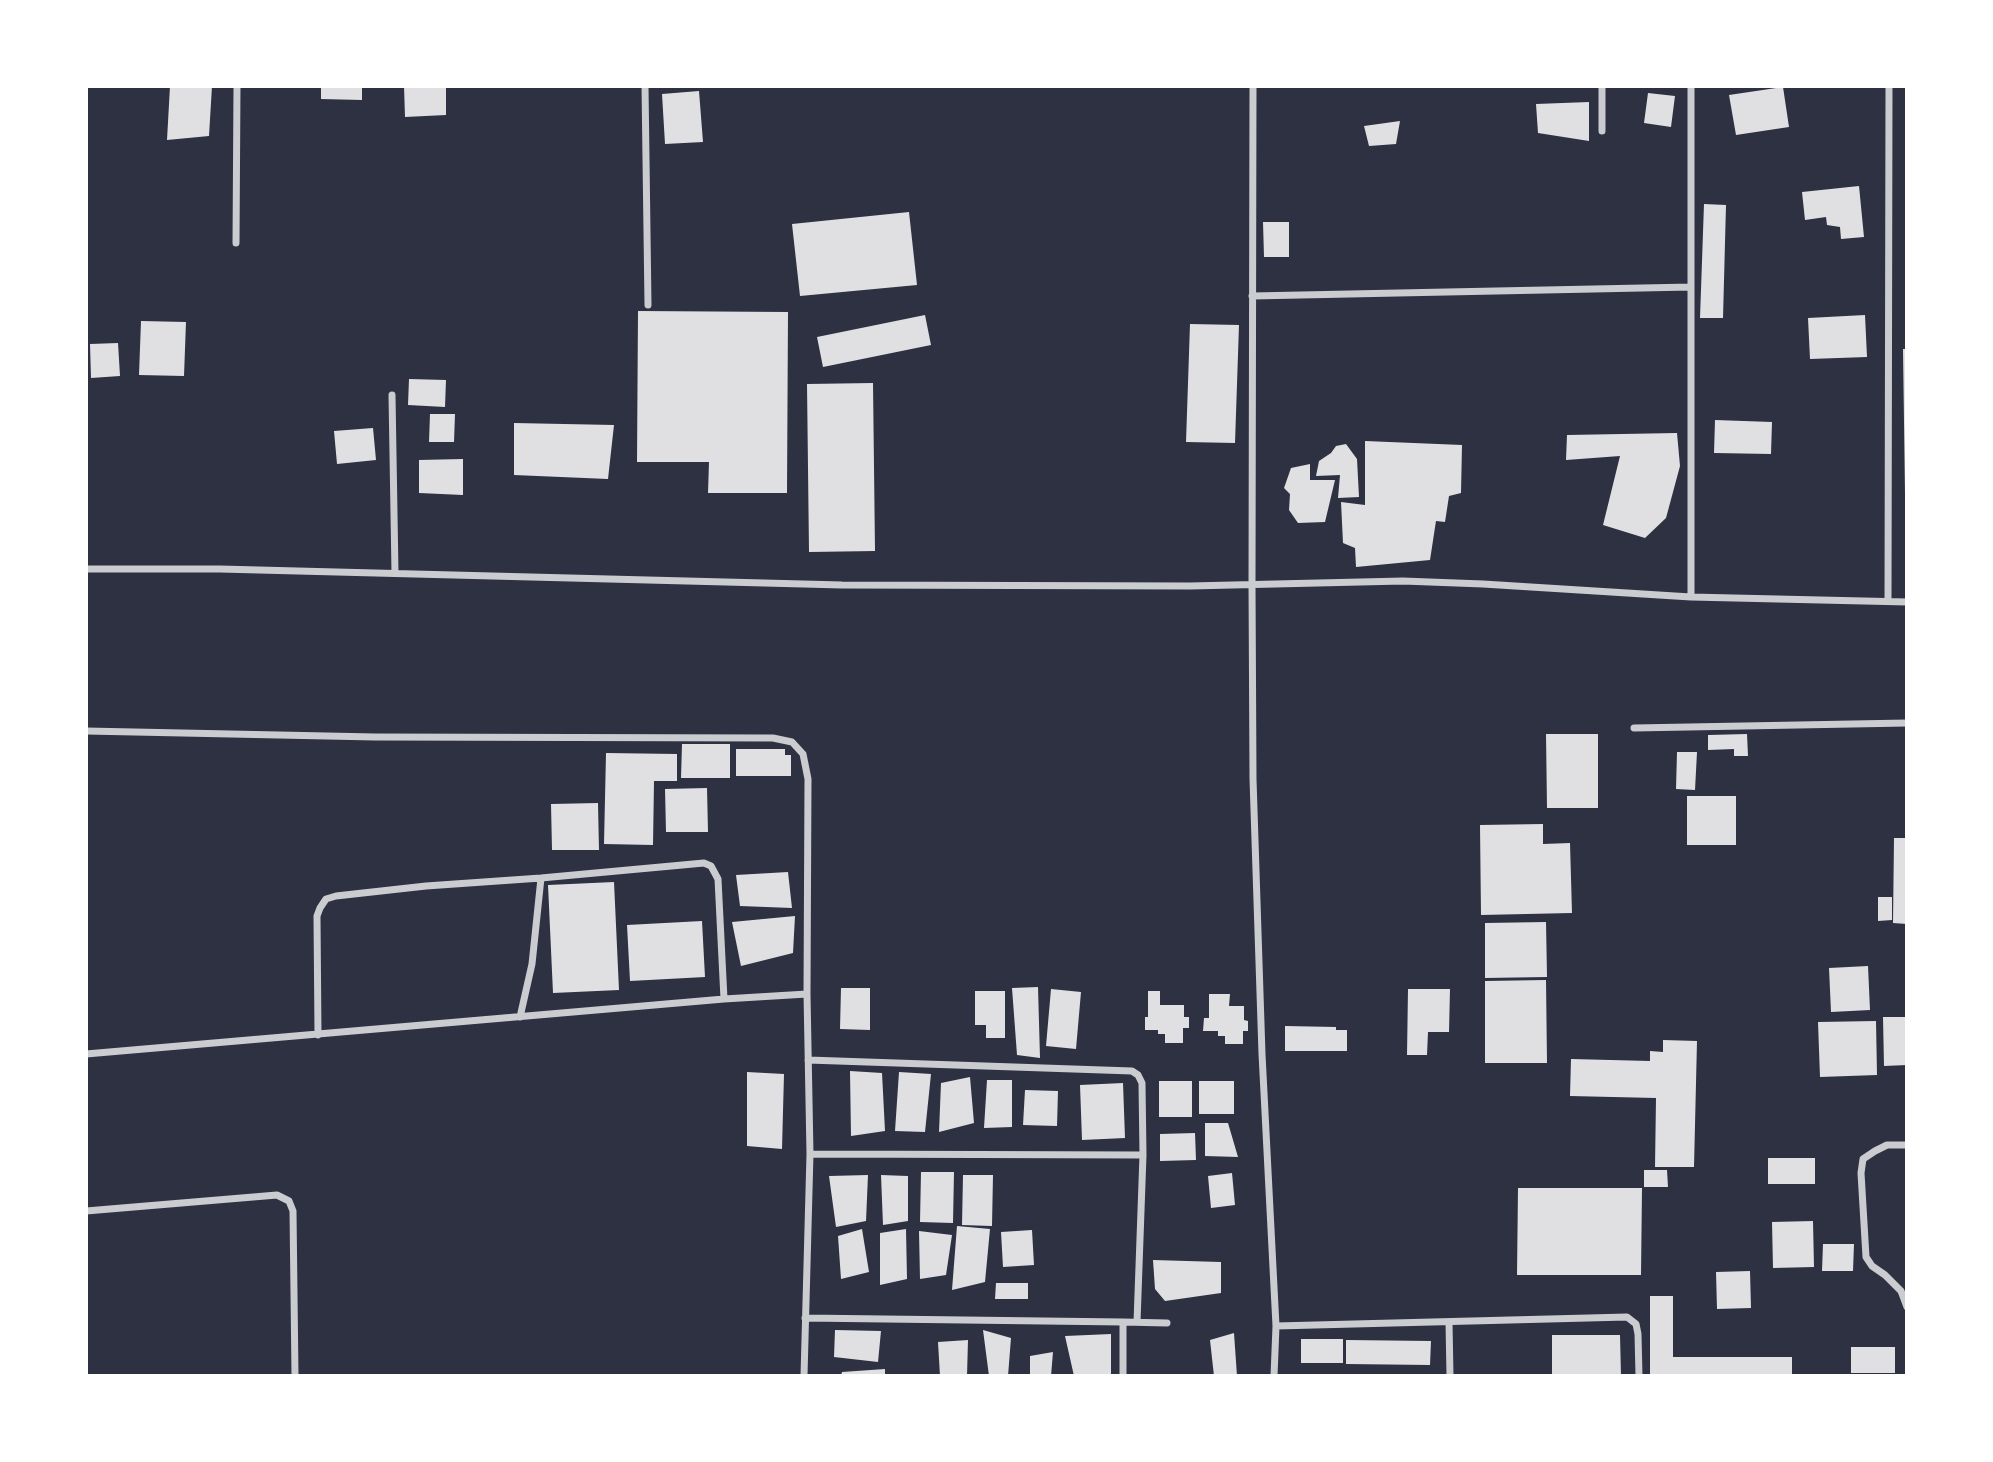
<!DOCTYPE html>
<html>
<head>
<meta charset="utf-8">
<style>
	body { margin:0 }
	#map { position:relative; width:1993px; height:1462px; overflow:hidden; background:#2d3142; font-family:"Source Serif 4",serif }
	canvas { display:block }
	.frame { position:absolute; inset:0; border:88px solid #fff; pointer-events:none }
</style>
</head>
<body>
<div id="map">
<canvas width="1993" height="1462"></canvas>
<div class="frame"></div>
</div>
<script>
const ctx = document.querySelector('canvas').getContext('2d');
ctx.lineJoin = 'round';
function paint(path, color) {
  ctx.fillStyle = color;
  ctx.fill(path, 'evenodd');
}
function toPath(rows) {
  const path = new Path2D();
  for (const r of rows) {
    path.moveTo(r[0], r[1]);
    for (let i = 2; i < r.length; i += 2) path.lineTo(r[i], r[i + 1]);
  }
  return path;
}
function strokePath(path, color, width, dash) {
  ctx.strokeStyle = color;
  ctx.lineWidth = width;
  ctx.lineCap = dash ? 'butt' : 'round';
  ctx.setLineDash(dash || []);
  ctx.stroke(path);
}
const building = toPath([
	[170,86,212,86,209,136,167,140],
	[321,86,362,86,362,100,321,99],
	[404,86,446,86,446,115,405,117],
	[1783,87,1789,127,1736,135,1729,95],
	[699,91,703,142,665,144,662,94],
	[1648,93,1675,96,1671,127,1644,123],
	[1589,102,1589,141,1538,133,1536,104],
	[1400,121,1396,144,1369,146,1364,126],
	[1859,186,1864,237,1841,239,1840,227,1827,225,1826,217,1805,220,1802,192],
	[1704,204,1726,205,1723,318,1700,318],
	[909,212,917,285,800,296,792,224],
	[1263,222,1289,222,1289,257,1264,257],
	[638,311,788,312,787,493,708,493,709,462,637,462],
	[925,315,931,345,823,367,817,337],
	[1865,315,1867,357,1810,359,1808,318],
	[141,321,186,322,184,376,139,375],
	[1190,324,1239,325,1235,443,1186,442],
	[118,343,120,376,91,378,90,344],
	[1903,349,1907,349,1907,493,1905,493],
	[409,379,446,380,445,407,408,405],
	[873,383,875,551,809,552,807,384],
	[430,414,455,414,454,442,429,442],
	[1715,420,1772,422,1771,454,1714,453],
	[514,423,614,425,608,479,514,475],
	[373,428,376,460,337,464,334,431],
	[1677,433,1680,466,1666,518,1645,538,1603,525,1620,456,1566,460,1567,435],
	[1365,441,1462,445,1461,493,1449,496,1445,522,1436,521,1430,560,1356,567,1355,548,1343,543,1341,502,1365,505],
	[1346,444,1357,459,1359,497,1338,498,1340,475,1316,476,1319,461,1331,453,1336,446],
	[463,459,463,495,419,493,419,460],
	[1310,464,1310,480,1335,480,1325,522,1298,523,1289,510,1290,494,1284,488,1291,468],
	[1546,734,1598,734,1598,808,1547,808],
	[1747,734,1748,756,1734,756,1734,749,1708,750,1708,735],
	[682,744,730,744,730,778,681,778],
	[736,749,785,749,785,755,791,755,791,776,736,776],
	[1677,752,1697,752,1695,790,1676,789],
	[606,753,677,754,677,781,654,781,653,845,604,844],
	[707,788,708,832,666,832,665,789],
	[1687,796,1736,796,1736,845,1687,845],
	[598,803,599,850,552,850,551,804],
	[1543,824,1543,844,1570,843,1572,913,1481,915,1480,825],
	[1894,838,1907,838,1907,924,1893,923],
	[788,872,792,908,740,906,736,875],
	[614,882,619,990,553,993,548,885],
	[1878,897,1892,897,1892,920,1878,921],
	[795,916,793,953,741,966,732,922],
	[702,921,705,977,630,981,627,925],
	[1546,922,1547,977,1485,978,1485,923],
	[1868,966,1870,1010,1831,1012,1829,968],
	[1546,980,1547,1063,1485,1063,1485,981],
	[1038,987,1040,1058,1017,1055,1012,988],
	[841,988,870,988,870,1030,840,1029],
	[1051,989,1081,992,1076,1049,1046,1046],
	[1408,989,1450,989,1449,1032,1428,1032,1427,1055,1407,1055],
	[975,991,1005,991,1005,1038,986,1038,986,1025,975,1025],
	[1148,991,1160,991,1160,1005,1184,1005,1184,1017,1189,1017,1189,1028,1183,1028,1183,1043,1165,1043,1165,1034,1158,1034,1158,1030,1145,1030,1145,1017,1148,1017],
	[1209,994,1230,994,1229,1006,1244,1006,1244,1020,1248,1021,1248,1031,1243,1031,1243,1044,1225,1044,1225,1036,1218,1036,1218,1031,1203,1031,1204,1018,1209,1018],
	[1883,1017,1907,1017,1907,1065,1884,1066],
	[1876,1021,1877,1075,1820,1077,1818,1022],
	[1285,1026,1336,1027,1336,1030,1347,1030,1347,1051,1285,1051],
	[1663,1040,1697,1041,1694,1167,1655,1167,1656,1098,1570,1096,1571,1059,1650,1061,1650,1051,1663,1052],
	[850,1071,882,1073,885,1131,851,1136],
	[747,1072,784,1074,782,1149,747,1146],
	[899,1072,931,1074,925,1132,895,1131],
	[970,1077,974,1123,939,1132,941,1083],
	[987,1080,1012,1080,1012,1127,984,1128],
	[1159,1081,1192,1081,1192,1117,1159,1117],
	[1199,1081,1234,1081,1234,1114,1199,1114],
	[1123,1083,1125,1138,1082,1140,1080,1085],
	[1025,1090,1058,1091,1057,1126,1023,1125],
	[1205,1123,1228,1123,1238,1157,1205,1156],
	[1195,1133,1196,1160,1160,1161,1160,1134],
	[1768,1158,1815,1158,1815,1184,1768,1184],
	[1644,1170,1667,1170,1668,1187,1644,1187],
	[921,1172,954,1172,953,1223,920,1222],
	[1232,1173,1235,1205,1211,1208,1208,1176],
	[868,1175,866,1221,836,1227,829,1176],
	[881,1175,908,1176,908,1221,883,1225],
	[963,1175,993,1175,992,1226,962,1225],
	[1518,1188,1642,1188,1641,1275,1517,1275],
	[1813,1221,1814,1267,1773,1268,1772,1222],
	[957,1226,990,1229,985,1282,952,1290],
	[862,1229,869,1272,841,1279,838,1236],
	[906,1229,907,1279,880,1285,880,1233],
	[1032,1230,1034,1265,1003,1267,1001,1232],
	[919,1231,952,1235,946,1275,920,1279],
	[1823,1244,1854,1244,1853,1271,1822,1271],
	[1153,1260,1221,1262,1221,1293,1165,1301,1155,1289],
	[1750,1271,1751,1308,1717,1309,1716,1272],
	[996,1283,1028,1283,1028,1299,995,1299],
	[1650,1296,1673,1296,1673,1357,1792,1357,1792,1376,1650,1376],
	[835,1330,881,1331,878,1362,834,1357],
	[983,1330,1011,1338,1008,1376,989,1376],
	[1234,1333,1237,1376,1214,1376,1210,1340],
	[1111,1334,1111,1376,1074,1376,1065,1336],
	[1552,1335,1620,1335,1621,1376,1552,1376],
	[1301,1339,1343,1339,1343,1363,1301,1363],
	[968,1340,967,1376,940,1376,938,1342],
	[1346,1340,1431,1341,1430,1365,1346,1364],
	[1851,1347,1895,1347,1895,1373,1851,1373],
	[1053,1352,1051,1376,1030,1376,1030,1356],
	[885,1369,885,1376,841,1376,842,1372]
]);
const minor = toPath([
	[645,86,648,305],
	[1253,86,1252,583,1253,779,1262,1054,1276,1326,1274,1376],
	[1602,86,1602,131],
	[1691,86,1691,597],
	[236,243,237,86],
	[1252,296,1691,287],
	[392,395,395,573],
	[86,569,220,569,842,585,1190,586,1403,581,1483,584,1691,597,1907,602],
	[1888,601,1889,86],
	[1634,728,1907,723],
	[86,731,375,737,773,738,792,742,803,754,808,779,807,994,810,1154,804,1376],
	[520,1017,532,964,541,878],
	[318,1035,317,916,320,908,326,899,336,896,426,886,541,878,704,863,711,866,718,879,724,999],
	[86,1054,724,999,807,994],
	[808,1060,1132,1071,1138,1075,1142,1083,1143,1155,1137,1322],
	[1907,1145,1887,1145,1875,1151,1863,1159,1861,1173,1866,1257,1872,1266,1885,1275,1901,1291,1907,1307],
	[810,1154,1143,1155],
	[86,1211,277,1195,289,1201,293,1211,295,1376],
	[805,1318,1123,1322,1123,1376],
	[1123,1322,1167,1323],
	[1449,1322,1450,1376],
	[1276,1326,1627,1317,1636,1324,1638,1334,1639,1376]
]);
paint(building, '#e0e0e3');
strokePath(minor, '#caccd0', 7);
</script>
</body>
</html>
